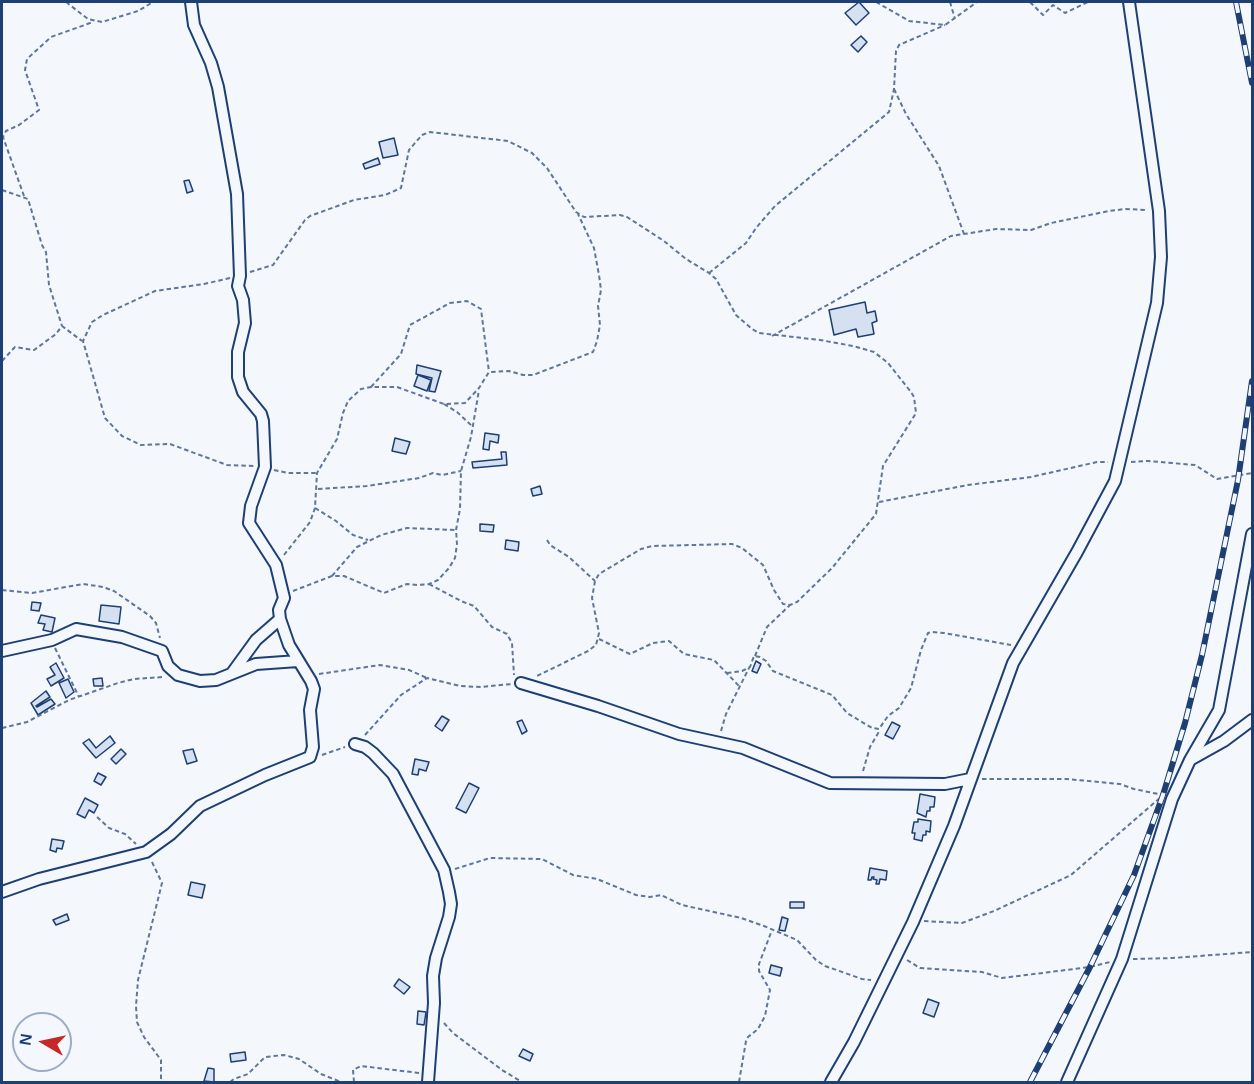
<!DOCTYPE html>
<html>
<head>
<meta charset="utf-8">
<style>
	body { margin:0 }
	#map { position:relative; width:1254px; height:1084px; overflow:hidden; background:#f4f7fb; font-family:Helvetica,sans-serif }
	canvas { display:block }
	.frame { position:absolute; inset:0; border:3px solid #1d3f73; pointer-events:none }
	.north { position:absolute; left:12px; top:1012px; width:60px; height:60px; box-sizing:border-box; background:#f4f7fb; border:2px solid #9eadc5; border-radius:50%; rotate:279deg; font-size:16px; font-weight:700; line-height:24px; text-align:center; color:#1d3f73 }
	.north::after { content:''; display:block; margin:auto; width:21px; height:27px; background:#c62828; clip-path:polygon(50% 0,100% 100%,50% 72%,0 100%) }
</style>
</head>
<body>
<div id="map">
<canvas width="1254" height="1084"></canvas>
<div class="frame"></div>
<div class="north">N</div>
</div>
<script>
const ctx = document.querySelector('canvas').getContext('2d');
ctx.lineJoin = 'round';
function paint(path, color) {
  ctx.fillStyle = color;
  ctx.fill(path, 'evenodd');
}
function toPath(rows) {
  const path = new Path2D();
  for (const r of rows) {
    path.moveTo(r[0], r[1]);
    for (let i = 2; i < r.length; i += 2) path.lineTo(r[i], r[i + 1]);
  }
  return path;
}
function strokePath(path, color, width, dash) {
  ctx.strokeStyle = color;
  ctx.lineWidth = width;
  ctx.lineCap = dash ? 'butt' : 'round';
  ctx.setLineDash(dash || []);
  ctx.stroke(path);
}
const building = toPath([
	[859,2,869,13,856,25,845,13,859,2],
	[861,36,867,42,858,52,851,45,861,36],
	[394,138,398,155,383,158,379,142,394,138],
	[378,158,380,164,365,169,363,164,378,158],
	[189,180,193,191,187,193,184,181,189,180],
	[865,302,867,313,875,311,877,321,872,323,874,334,858,337,856,329,834,335,829,310,865,302],
	[417,365,441,371,435,392,429,391,432,378,416,374,417,365],
	[418,375,431,380,427,391,414,386,418,375],
	[485,433,499,435,498,443,490,441,489,450,483,449,485,433],
	[395,438,410,442,406,454,392,451,395,438],
	[501,452,506,452,507,465,473,468,472,462,502,459,501,452],
	[540,486,542,494,533,496,531,489,540,486],
	[480,524,494,525,493,532,480,531,480,524],
	[506,540,519,542,518,551,505,549,506,540],
	[32,602,41,603,39,611,31,610,32,602],
	[101,605,121,607,119,624,99,621,101,605],
	[41,615,55,618,52,632,43,630,45,624,38,623,41,615],
	[756,661,761,664,757,673,752,671,756,661],
	[56,663,64,678,51,686,47,679,55,675,50,667,56,663],
	[102,678,103,686,94,686,93,679,102,678],
	[68,679,74,692,66,698,59,683,68,679],
	[46,691,50,697,36,706,37,707,51,699,55,704,38,715,31,703,46,691],
	[442,716,449,720,442,731,435,726,442,716],
	[522,720,527,731,522,734,517,722,522,720],
	[892,722,900,726,893,739,885,735,892,722],
	[110,736,115,743,96,758,83,743,89,739,96,748,110,736],
	[121,749,126,754,116,764,111,759,121,749],
	[193,749,197,761,187,764,183,751,193,749],
	[415,759,429,762,426,771,419,769,418,775,412,774,415,759],
	[98,773,106,777,101,785,94,781,98,773],
	[469,783,479,788,466,813,456,808,469,783],
	[920,794,935,797,934,807,930,807,930,811,927,811,926,817,917,813,920,794],
	[85,798,98,805,94,813,89,810,85,818,77,814,85,798],
	[918,819,931,821,930,832,926,831,926,835,923,835,922,841,914,839,915,833,912,833,914,822,918,822,918,819],
	[52,839,64,841,62,849,57,848,56,852,50,850,52,839],
	[870,868,887,871,886,880,880,879,879,884,876,884,877,880,873,879,874,877,872,877,871,880,868,880,870,868],
	[191,882,205,885,202,898,188,895,191,882],
	[790,902,804,902,804,908,790,908,790,902],
	[67,914,69,920,56,925,53,920,67,914],
	[782,917,788,919,785,931,779,930,782,917],
	[771,965,782,968,780,976,769,973,771,965],
	[399,979,410,987,404,994,394,986,399,979],
	[928,999,939,1003,934,1017,923,1013,928,999],
	[418,1011,426,1012,424,1025,417,1024,418,1011],
	[523,1049,533,1054,530,1061,519,1056,523,1049],
	[245,1052,246,1060,231,1062,230,1054,245,1052],
	[208,1068,214,1069,214,1082,204,1081,208,1068]
]);
const path = toPath([
	[66,2,88,19,102,22,138,11,153,2],
	[876,2,909,21,945,25,977,2],
	[950,2,955,19],
	[1030,2,1043,15,1053,5,1065,13,1088,2],
	[894,89,906,114,939,166,964,234],
	[2,190,28,199,42,245,46,252,49,285,62,326],
	[24,196,3,137,6,131,19,125,39,110,25,70,27,59,51,37,93,22],
	[250,272,273,265,305,220,310,216,354,200,385,195,401,188,409,150,422,135,430,132,508,141,532,153,547,168,576,212,584,217,620,215,627,217,664,241,686,259,709,273,716,279,736,315,752,329,759,333,820,340,853,346,874,352,888,363,911,392,914,397,916,413,883,466,876,514,832,568,797,602,790,605,783,604,774,590,763,565,742,548,732,544,652,546,641,549,599,574,595,581,592,598,599,633,596,645,588,651,537,676],
	[709,273,746,243,756,228,775,206,889,112,894,89,896,51,899,45,945,25],
	[230,278,204,284,155,291,103,315,92,322,83,341,105,418,122,436,141,445,170,444,227,465,254,466],
	[772,336,951,236,996,229,1031,230,1051,223,1109,211,1125,209,1147,210],
	[2,361,15,347,34,350,56,334,62,326,82,341],
	[371,387,401,354,410,325,450,303,467,301,481,309,489,372],
	[444,404,457,412,472,426],
	[1131,462,1148,461,1195,465,1217,479,1252,473],
	[274,470,288,473,317,473],
	[318,489,367,486,419,478,433,473,442,475,461,471],
	[879,502,968,485,1031,477,1097,462,1108,462],
	[315,508,336,521,353,535,368,540],
	[547,540,550,545,569,557,595,581],
	[284,555,310,522,315,508,317,473,337,439,343,413,348,401,361,389,371,387,397,387,444,404,465,403,479,388,489,372,509,371,523,375,533,375,593,352,597,341,600,325,598,306,601,290,599,275,594,248,578,214],
	[332,576,357,547,381,535,407,528,456,530],
	[429,584,461,601,474,606,492,627,507,634,512,643,514,675],
	[2,590,32,593,83,584,103,587,114,591,150,616,156,623,160,638],
	[293,591,332,576,344,576,384,593,407,584,418,585,429,584,438,580,449,568,455,558,457,544,456,530,460,509,461,471,471,437,479,390],
	[599,639,630,654,653,643,669,641,684,654,714,660,740,687],
	[55,648,79,697],
	[755,656,767,627,790,605],
	[727,673,742,671,750,667,754,656,760,657,766,661,773,671,832,695,847,713,872,728,879,729,888,716,899,708,911,688,921,650,928,633,932,632,944,633,1011,645],
	[319,674,380,665,409,670,427,678],
	[2,728,27,722,69,700,118,683,134,679,163,677],
	[721,731,726,714,749,668],
	[365,735,401,695,427,678,460,686,481,687,512,684],
	[322,755,345,747],
	[863,771,870,747,880,730],
	[982,779,1067,779,1120,784,1134,789,1163,795],
	[97,817,109,828,125,834,136,844],
	[152,862,162,883,138,980,136,1006,137,1022,144,1037,161,1060,161,1082],
	[455,869,490,858,542,859,573,875,597,879,636,895,650,897,661,895,682,905,741,918,764,926,797,940,816,960,825,966,862,979,871,980],
	[924,921,962,923,994,911,1071,875,1161,797],
	[1133,959,1173,958,1252,952],
	[907,960,920,968,982,972,1002,978,1090,967,1110,962],
	[444,1023,453,1033,502,1070,522,1082],
	[230,1082,234,1079,248,1074,265,1057,284,1055,299,1059,321,1074,341,1082],
	[354,1082,353,1070,361,1066,419,1073],
	[739,1082,746,1041,748,1037,758,1029,765,1016,770,990,759,971,759,964,772,930]
]);
const minor = toPath([
	[2,651,52,640,76,629,122,637,162,651,168,666,178,675,200,681,216,680,256,664,298,661],
	[232,673,256,640,280,619],
	[521,683,598,706,679,734,743,748,830,783,945,784,970,779],
	[355,744,365,747,373,753,393,774,444,870,449,892,451,904,449,917,436,958,433,976,434,1003,428,1082],
	[1190,760,1224,741,1252,720],
	[2,892,39,879,146,852,171,834,200,806,265,775,310,757,313,747,310,710,314,689,311,681,289,645,280,619,279,610,284,598,276,565,249,523,251,506,265,467,263,421,261,414,243,392,238,377,238,352,245,323,243,300,238,286,240,276,237,194,218,87,211,63,194,25,191,2],
	[831,1082,854,1042,913,922,954,826,1013,663,1077,552,1115,481,1157,303,1161,257,1159,211,1129,2],
	[1067,1082,1122,959,1172,799,1190,760,1219,710,1252,534]
]);
const rail = toPath([
	[1236,2,1252,83],
	[1030,1082,1090,967,1134,875,1163,795,1185,723,1202,655,1238,480,1252,381]
]);
paint(building, '#d5e0f0');
strokePath(building, '#1d3f73', 1.5);
strokePath(minor, '#1d3f73', 14);
strokePath(path, '#5e769c', 2, [4.5, 3]);
strokePath(minor, '#f4f7fb', 10);
strokePath(rail, '#1d3f73', 6);
strokePath(rail, '#f4f7fb', 4, [11]);
</script>
</body>
</html>
